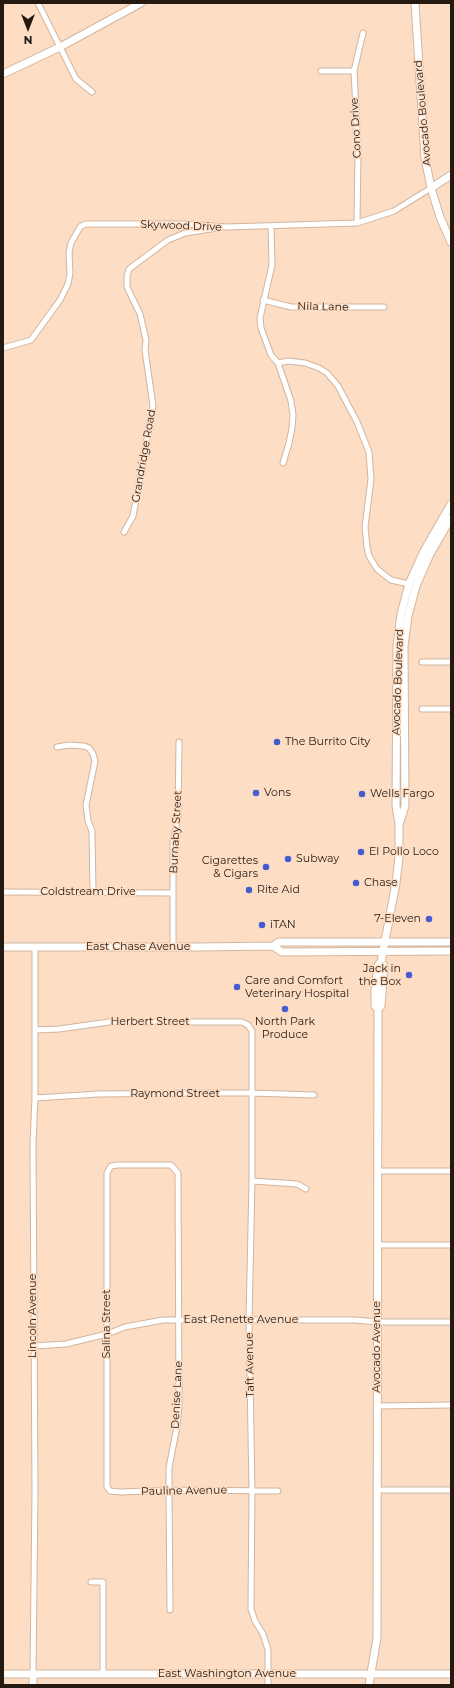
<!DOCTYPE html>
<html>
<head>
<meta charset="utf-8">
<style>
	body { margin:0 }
	#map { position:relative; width:454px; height:1688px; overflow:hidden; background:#fdddc4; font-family:Montserrat,sans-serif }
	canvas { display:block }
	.frame { position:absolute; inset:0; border:4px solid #251a11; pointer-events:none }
	.north { position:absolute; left:8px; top:8px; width:40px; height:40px; -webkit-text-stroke:3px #fdddc4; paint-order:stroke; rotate:180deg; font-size:11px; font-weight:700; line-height:16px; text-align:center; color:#251a11 }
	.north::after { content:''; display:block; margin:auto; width:14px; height:18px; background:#251a11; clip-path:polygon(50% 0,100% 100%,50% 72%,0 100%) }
</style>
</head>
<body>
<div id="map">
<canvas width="454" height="1688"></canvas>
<div class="frame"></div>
<div class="north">N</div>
</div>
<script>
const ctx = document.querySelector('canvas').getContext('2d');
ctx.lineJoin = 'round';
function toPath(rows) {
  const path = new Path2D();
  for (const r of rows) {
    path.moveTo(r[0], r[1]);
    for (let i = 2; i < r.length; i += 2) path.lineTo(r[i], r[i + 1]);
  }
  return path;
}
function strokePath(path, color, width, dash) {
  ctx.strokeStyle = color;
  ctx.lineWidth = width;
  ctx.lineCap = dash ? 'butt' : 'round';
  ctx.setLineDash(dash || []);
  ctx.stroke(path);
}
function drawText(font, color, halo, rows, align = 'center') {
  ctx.font = font + ' Montserrat,sans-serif';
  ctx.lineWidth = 3;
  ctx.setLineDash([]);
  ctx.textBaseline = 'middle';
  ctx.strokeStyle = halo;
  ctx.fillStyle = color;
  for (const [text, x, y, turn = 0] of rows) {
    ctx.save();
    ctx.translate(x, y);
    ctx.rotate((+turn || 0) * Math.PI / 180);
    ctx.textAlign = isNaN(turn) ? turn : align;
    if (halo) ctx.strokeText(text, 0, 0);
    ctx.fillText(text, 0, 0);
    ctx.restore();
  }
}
const street = toPath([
	[38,3,76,79,92,92],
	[321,71,354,71],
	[357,223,358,150,354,71,363,33],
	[271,226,272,265,260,318,261,328,271,355,278,363,291,401,293,415,292,428,289,443,283,463],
	[263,300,291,307,384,307],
	[3,348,31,340,60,300,68,284,70,273,69,253,71,243,80,227,85,224,185,224,227,227,357,223,394,211,431,188],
	[278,363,288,361,305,363,319,368,327,373,338,386,357,422,369,452,371,479,365,527,367,547,369,556,377,569,391,580,409,584],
	[124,532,133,516,153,406,145,350,146,340,140,314,127,287,127,276,129,269,168,240,185,233,217,228],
	[422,662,451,662],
	[422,709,451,709],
	[57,747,69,745,84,746,89,748,93,754,95,761,86,805,88,821,92,831,93,892],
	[3,892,173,893],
	[173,947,173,841,178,819,179,742],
	[35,1030,59,1029,109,1022,242,1022,248,1025,252,1031,252,1181,249,1320,252,1490,251,1609,255,1621,263,1634,268,1650,268,1685],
	[35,1098,98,1094,206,1093,252,1093,314,1095],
	[377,1171,451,1171],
	[252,1181,297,1184,306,1189],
	[377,1245,451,1245],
	[33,1346,66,1344,107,1334,125,1327,163,1320,355,1320,377,1322,451,1322],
	[378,1406,451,1405],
	[378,1490,451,1490],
	[91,1582,103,1582,103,1674],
	[170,1610,169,1490,169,1468,177,1426,179,1406,178,1173,171,1165,118,1165,111,1166,107,1173,107,1487,110,1491,121,1492,169,1490,278,1491],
	[33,1674,35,1492,33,1144,35,1098,35,947]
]);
const secondary = toPath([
	[415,3,425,158,431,188,440,217,451,242],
	[3,74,60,47,141,3],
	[431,188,451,175],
	[400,822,405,806,404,646,408,616,416,586,430,554,451,518],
	[273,946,282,952,451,951],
	[3,947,198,947,273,946,279,942,451,942],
	[378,1008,381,1006,384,966,381,962],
	[3,1674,451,1674],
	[33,1674,33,1685],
	[369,1685,377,1638,378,1008,375,1006,375,990,378,965,381,962,396,883,399,857,399,824,396,806,397,646,401,614,409,584,424,551,451,504]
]);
const markers = [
	[277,742,4,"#465bd0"],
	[256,793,4,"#465bd0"],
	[362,794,4,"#465bd0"],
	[361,852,4,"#465bd0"],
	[288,859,4,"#465bd0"],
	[266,867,4,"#465bd0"],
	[356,883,4,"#465bd0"],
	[249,890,4,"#465bd0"],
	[429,919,4,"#465bd0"],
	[262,925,4,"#465bd0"],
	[409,975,4,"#465bd0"],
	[237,987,4,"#465bd0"],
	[285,1009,4,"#465bd0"]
];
const streetNames = [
	["Avocado Boulevard",423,113,-95],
	["Cono Drive",356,128,-93],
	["Skywood Drive",181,226,2],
	["Nila Lane",323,307,1],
	["Grandridge Road",144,456,-80],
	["Avocado Boulevard",398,682,-88],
	["Burnaby Street",176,832,-87],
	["Coldstream Drive",88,892],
	["East Chase Avenue",138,947],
	["Herbert Street",150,1022],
	["Raymond Street",175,1094],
	["Lincoln Avenue",33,1316,-90],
	["East Renette Avenue",241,1320],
	["Salina Street",107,1324,-90],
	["Avocado Avenue",377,1347,-90],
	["Taft Avenue",250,1365,-91],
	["Denise Lane",177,1395,-87],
	["Pauline Avenue",184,1491,-1],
	["East Washington Avenue",227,1674]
];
const poiNames = [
	["The Burrito City",285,742],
	["Vons",264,793],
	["Wells Fargo",370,794],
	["El Pollo Loco",369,852],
	["Subway",296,859],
	["Cigarettes",258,861,"right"],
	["& Cigars",258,874,"right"],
	["Chase",364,883],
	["Rite Aid",257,890],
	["7-Eleven",421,919,"right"],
	["iTAN",270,925],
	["Jack in",401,969,"right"],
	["the Box",401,982,"right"],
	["Care and Comfort",245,981],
	["Veterinary Hospital",245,994],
	["North Park",285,1022,"center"],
	["Produce",285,1035,"center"]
];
strokePath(street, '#d3b59d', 7);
strokePath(secondary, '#d3b59d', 9);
strokePath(street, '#fff', 5);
strokePath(secondary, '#fff', 7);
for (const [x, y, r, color] of markers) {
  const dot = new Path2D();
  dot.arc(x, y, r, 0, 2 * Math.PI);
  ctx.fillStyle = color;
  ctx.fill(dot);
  strokePath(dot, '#fdddc4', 1.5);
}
drawText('11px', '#251a11', '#fdddc4', streetNames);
drawText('11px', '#251a11', '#fdddc4', poiNames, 'left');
</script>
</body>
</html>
